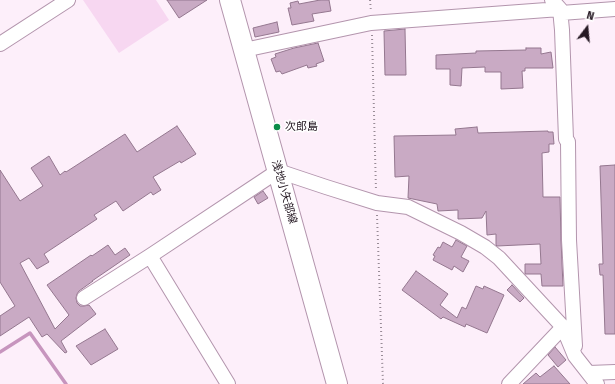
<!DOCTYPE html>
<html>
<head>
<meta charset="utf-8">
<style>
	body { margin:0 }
	#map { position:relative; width:615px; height:384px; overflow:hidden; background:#fdeffa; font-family:"Fira Sans",sans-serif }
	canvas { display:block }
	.north { position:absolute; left:567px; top:8px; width:40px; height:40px; -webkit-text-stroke:3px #fff; paint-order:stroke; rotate:16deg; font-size:11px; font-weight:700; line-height:16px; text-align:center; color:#251923 }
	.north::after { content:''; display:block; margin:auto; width:14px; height:18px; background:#251923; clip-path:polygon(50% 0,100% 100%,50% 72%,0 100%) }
</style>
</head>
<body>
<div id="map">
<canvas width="615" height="384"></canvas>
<div class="north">N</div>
</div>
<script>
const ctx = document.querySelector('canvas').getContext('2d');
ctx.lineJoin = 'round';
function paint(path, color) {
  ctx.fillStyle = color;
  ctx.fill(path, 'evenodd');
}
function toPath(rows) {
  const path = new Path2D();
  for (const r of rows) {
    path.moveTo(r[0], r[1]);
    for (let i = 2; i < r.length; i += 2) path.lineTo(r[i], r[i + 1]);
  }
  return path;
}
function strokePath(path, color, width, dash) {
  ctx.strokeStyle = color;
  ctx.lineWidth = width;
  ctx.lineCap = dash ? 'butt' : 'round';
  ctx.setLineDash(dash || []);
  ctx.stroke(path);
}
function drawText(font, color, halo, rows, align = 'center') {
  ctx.font = font + ' "Fira Sans","Noto Sans JP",sans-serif';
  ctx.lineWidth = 3;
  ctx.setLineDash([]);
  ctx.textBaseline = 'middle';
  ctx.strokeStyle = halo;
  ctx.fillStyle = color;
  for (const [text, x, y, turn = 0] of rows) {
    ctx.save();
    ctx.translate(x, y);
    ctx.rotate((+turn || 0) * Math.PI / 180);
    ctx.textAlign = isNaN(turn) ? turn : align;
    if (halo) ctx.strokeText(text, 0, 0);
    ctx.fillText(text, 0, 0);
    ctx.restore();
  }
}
const green = toPath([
	[83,0,156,0,169,20,119,53]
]);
const stream = toPath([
	[0,352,30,333,66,384]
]);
const building = toPath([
	[167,0,207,0,179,18,167,0],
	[320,0,329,0,331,11,312,14,314,21,292,25,288,8,291,8,290,3,298,1,299,4,320,0],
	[277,22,279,32,255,37,253,28,277,22],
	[405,29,406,75,385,75,384,31,405,29],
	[318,43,324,61,316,64,317,66,308,68,307,65,282,74,280,71,276,72,271,59,276,57,275,54,294,48,318,43],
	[526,48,541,48,541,54,551,52,553,68,525,68,525,71,522,71,523,88,501,89,501,72,485,72,485,67,462,68,461,86,450,85,450,69,436,69,436,55,476,53,476,51,526,50,526,48],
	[177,126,196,154,181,163,180,161,153,177,161,190,153,195,151,192,123,211,116,201,94,215,97,219,44,254,49,262,37,269,29,258,20,263,55,329,69,315,47,285,91,255,92,256,108,245,115,255,125,248,130,255,92,281,93,281,79,291,77,294,76,298,77,303,80,306,84,306,89,305,96,314,61,341,67,352,65,353,47,334,42,337,29,317,0,336,0,316,15,306,0,282,0,170,20,201,43,186,31,168,49,156,60,175,65,171,66,172,125,134,137,152,177,126],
	[477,127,478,133,548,131,548,132,553,132,554,144,549,144,549,152,542,153,543,197,560,197,561,240,563,286,542,286,541,274,525,274,525,264,541,264,540,244,497,246,496,245,496,234,487,235,486,211,482,218,458,219,458,210,438,211,437,204,408,198,409,176,395,177,394,136,456,135,455,129,477,127],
	[615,165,615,334,605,334,603,275,600,275,599,264,603,264,600,166,615,165],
	[263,191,268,198,258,204,254,197,263,191],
	[456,240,467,246,461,257,469,261,463,272,454,266,452,270,433,260,435,256,433,255,438,247,440,248,443,242,452,247,456,240],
	[416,271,448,294,440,305,457,318,462,307,466,309,476,286,483,289,484,286,504,295,487,333,466,324,465,327,443,317,441,319,402,290,416,271],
	[512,285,524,298,520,302,507,290,512,285],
	[105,329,118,349,91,365,76,346,105,329],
	[555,347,566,360,558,367,548,355,555,347],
	[554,366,570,384,523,384,536,373,540,377,554,366]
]);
const path = toPath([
	[370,0,371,11],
	[372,35,376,191],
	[377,215,383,384]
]);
const minor = toPath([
	[552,0,560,9,562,30,566,139,568,142,569,240,575,346],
	[561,13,615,9],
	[0,44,68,0],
	[244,50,371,23,560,9],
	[150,256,228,384],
	[84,298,150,256,278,171,326,187,377,203,408,207,461,233,485,247,499,258,563,327,575,356,597,384],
	[589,373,615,372],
	[509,384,563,327]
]);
const secondary = toPath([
	[230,0,337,384]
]);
const markers = [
	[277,127,4,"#0a8c48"]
];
const poiNames = [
	["次郎島",285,127]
];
const streetNames = [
	["浅地小矢部線",284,192,74]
];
paint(green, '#f7d7f1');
strokePath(stream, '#c795be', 3.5);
paint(building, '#c9aac4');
strokePath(building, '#94778f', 1);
strokePath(minor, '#b395ad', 16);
strokePath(secondary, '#b395ad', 22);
strokePath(path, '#988b96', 2, [1, 3]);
strokePath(minor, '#fff', 14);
strokePath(secondary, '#fff', 20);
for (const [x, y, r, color] of markers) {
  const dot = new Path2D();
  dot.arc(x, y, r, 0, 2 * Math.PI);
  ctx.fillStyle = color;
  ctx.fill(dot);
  strokePath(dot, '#fff', 1.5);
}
drawText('11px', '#251923', '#fff', poiNames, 'left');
drawText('11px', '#251923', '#fff', streetNames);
</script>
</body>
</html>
